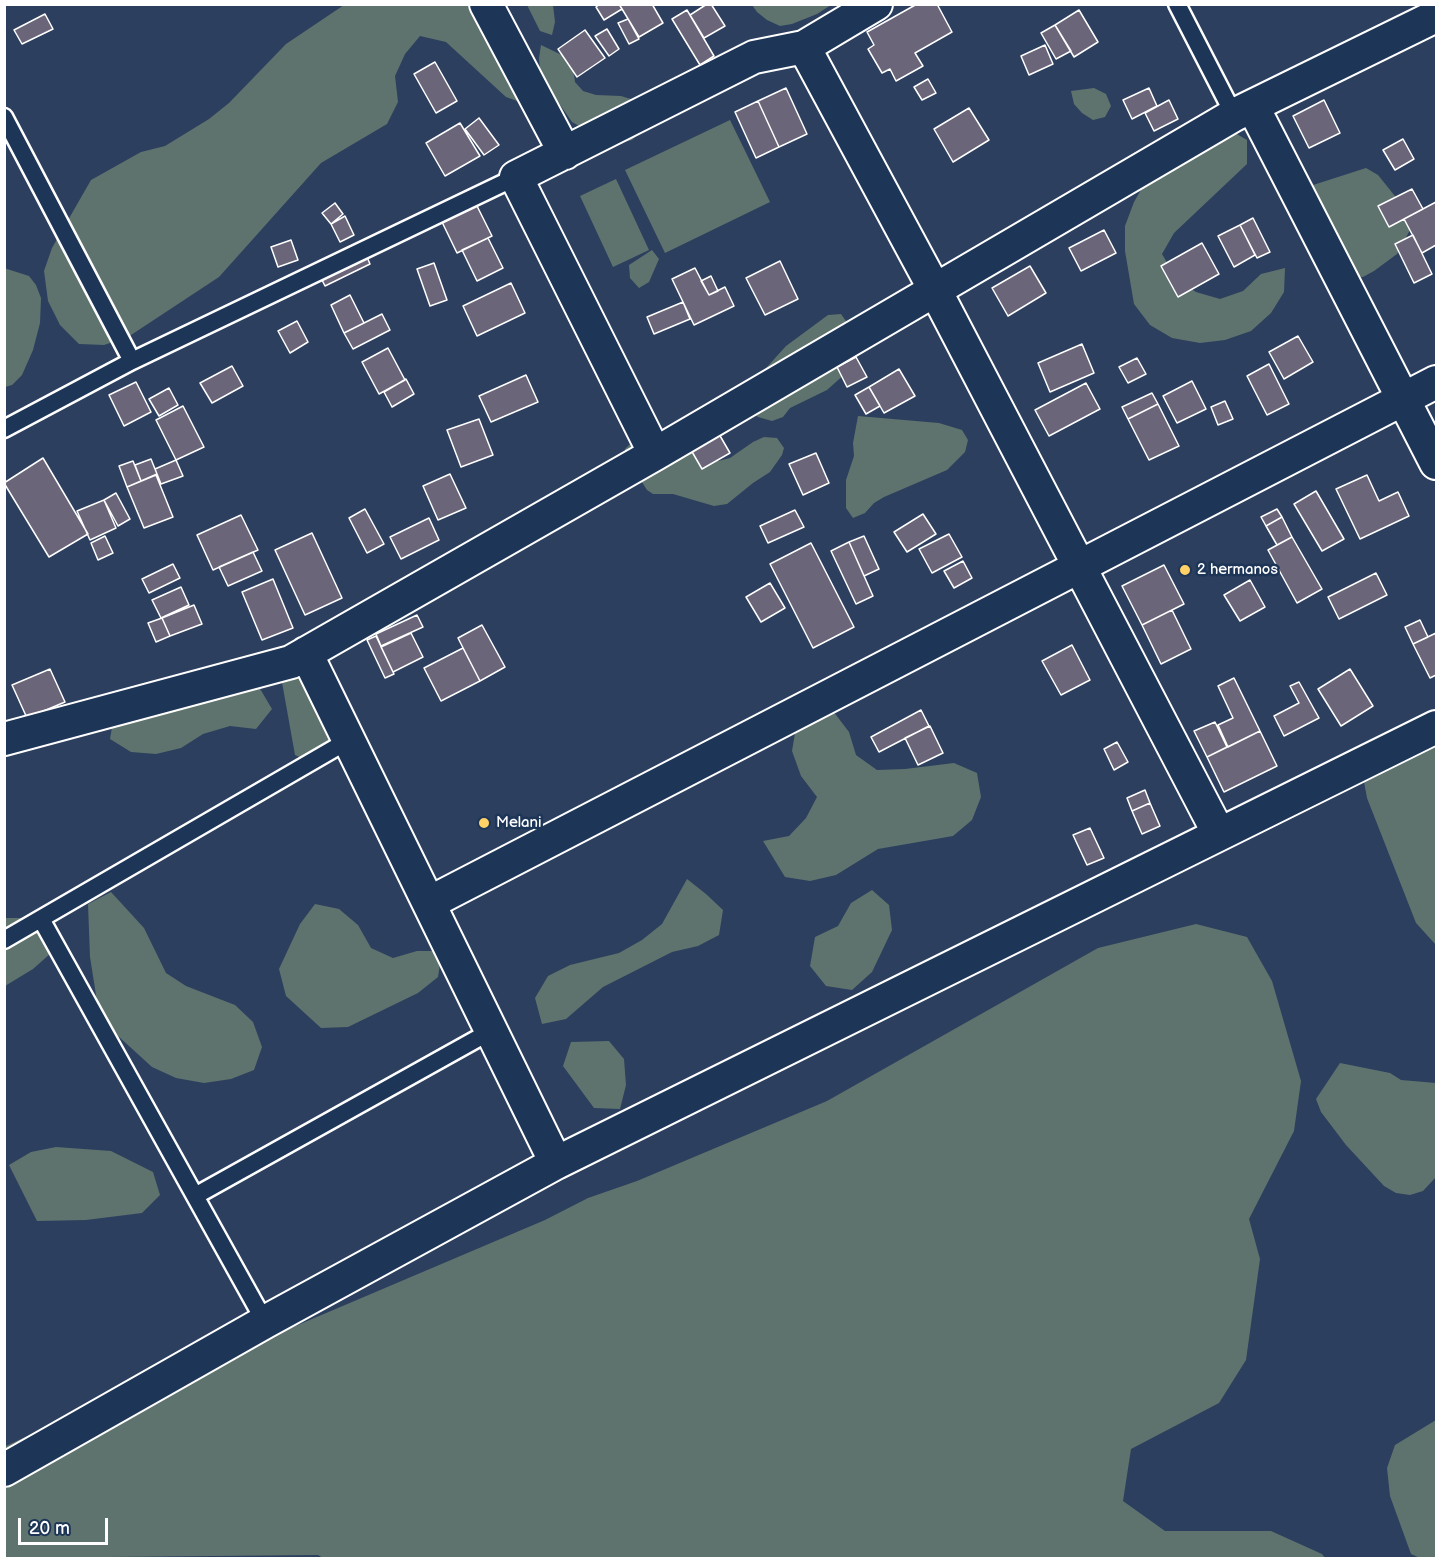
<!DOCTYPE html>
<html>
<head>
<meta charset="utf-8">
<style>
	body { margin:0 }
	#map { position:relative; width:1441px; height:1563px; overflow:hidden; background:#2c3f5e; font-family:"Balsamiq Sans",sans-serif }
	canvas { display:block }
	.frame { position:absolute; inset:0; border:6px solid #fff; pointer-events:none }
	.scale { position:absolute; left:18px; top:1518px; width:90px; height:27px; box-sizing:border-box; border:3px solid #fff; border-top:0; padding-left:8px; font-size:18px; line-height:21px; white-space:nowrap; color:#fff; -webkit-text-stroke:4px #1d3557; paint-order:stroke }
</style>
</head>
<body>
<div id="map">
<canvas width="1441" height="1563"></canvas>
<div class="frame"></div>
<div class="scale">20 m</div>
</div>
<script>
const ctx = document.querySelector('canvas').getContext('2d');
ctx.lineJoin = 'round';
function paint(path, color) {
  ctx.fillStyle = color;
  ctx.fill(path, 'evenodd');
}
function toPath(rows) {
  const path = new Path2D();
  for (const r of rows) {
    path.moveTo(r[0], r[1]);
    for (let i = 2; i < r.length; i += 2) path.lineTo(r[i], r[i + 1]);
  }
  return path;
}
function strokePath(path, color, width, dash) {
  ctx.strokeStyle = color;
  ctx.lineWidth = width;
  ctx.lineCap = dash ? 'butt' : 'round';
  ctx.setLineDash(dash || []);
  ctx.stroke(path);
}
function drawText(font, color, halo, rows, align = 'center') {
  ctx.font = font + ' "Balsamiq Sans",sans-serif';
  ctx.lineWidth = 5;
  ctx.setLineDash([]);
  ctx.textBaseline = 'middle';
  ctx.strokeStyle = halo;
  ctx.fillStyle = color;
  for (const [text, x, y, turn = 0] of rows) {
    ctx.save();
    ctx.translate(x, y);
    ctx.rotate((+turn || 0) * Math.PI / 180);
    ctx.textAlign = isNaN(turn) ? turn : align;
    if (halo) ctx.strokeText(text, 0, 0);
    ctx.fillText(text, 0, 0);
    ctx.restore();
  }
}
const green = toPath([
	[344,5,488,5,534,107,506,97,446,42,420,36,405,54,395,76,398,102,387,124,321,163,219,277,128,337,104,345,79,344,60,325,48,301,44,271,52,248,91,180,141,152,165,146,209,119,229,103,286,44],
	[527,5,553,5,555,22,552,35,540,31],
	[752,5,831,5,817,14,792,24,780,26,767,20,757,12],
	[541,45,568,58,573,69,575,82,583,91,596,95,621,96,634,100,642,108,645,119,641,132,632,140,620,143,606,141,572,122,545,83,540,71,539,58],
	[1094,88,1106,94,1111,106,1105,117,1093,120,1082,113,1074,104,1071,91],
	[730,120,770,202,665,253,625,170],
	[1225,127,1247,140,1247,164,1174,233,1162,254,1176,278,1196,292,1220,299,1243,291,1261,274,1285,268,1284,292,1271,313,1251,331,1225,340,1200,343,1172,338,1150,325,1134,304,1125,251,1125,226,1134,202,1160,157],
	[1366,168,1378,175,1403,206,1410,230,1397,254,1374,271,1363,277,1350,276,1310,186],
	[616,179,649,250,613,267,580,196],
	[652,250,659,259,649,282,639,288,630,278,629,265],
	[4,268,29,276,36,285,41,298,40,323,33,350,22,375,12,385,5,387],
	[841,314,848,324,854,347,852,361,846,373,827,390,790,408,783,417,772,421,758,417,739,398,786,346,828,315],
	[858,416,939,423,962,430,968,440,965,452,947,470,884,497,874,503,865,513,853,518,846,508,846,480,854,456,853,443],
	[668,431,687,450,718,461,730,458,753,442,764,437,777,438,784,448,782,455,770,472,753,483,727,504,714,506,673,494,653,494,647,490,636,473,625,455,625,449,630,444,648,433],
	[278,660,313,674,335,748,317,765,295,755],
	[238,675,259,687,272,709,256,729,230,726,203,734,181,748,156,754,131,752,110,739,114,715],
	[833,711,849,732,856,755,877,770,905,769,954,763,977,773,981,797,972,820,953,836,878,849,836,875,810,881,785,877,763,841,789,836,806,818,817,797,801,776,792,751,796,727],
	[1436,731,1436,945,1416,923,1367,798,1362,771],
	[687,879,706,894,723,910,719,935,698,946,672,952,603,987,566,1019,542,1024,535,998,548,976,570,965,619,953,642,940,662,924],
	[872,890,889,905,892,930,872,972,852,990,826,986,810,966,815,937,838,926,851,903],
	[111,892,144,928,166,973,186,986,235,1005,253,1022,262,1047,254,1070,231,1079,204,1083,176,1078,152,1067,118,1036,99,1014,90,957,88,904],
	[315,904,339,909,358,925,371,948,393,958,417,951,442,951,438,977,418,993,348,1027,321,1028,286,996,279,969,300,924],
	[5,918,24,918,46,928,51,953,33,969,5,986],
	[1196,924,1247,937,1272,981,1301,1081,1294,1131,1249,1219,1260,1259,1246,1360,1219,1403,1131,1449,1123,1501,1165,1531,1271,1531,1322,1554,1325,1558,323,1558,318,1555,5,1558,4,1447,112,1396,192,1370,545,1220,588,1198,637,1181,827,1101,1098,948],
	[609,1041,624,1059,626,1085,620,1109,594,1108,563,1066,571,1042],
	[1340,1063,1390,1073,1401,1080,1436,1083,1436,1177,1423,1191,1410,1195,1396,1193,1384,1186,1346,1145,1321,1112,1316,1099],
	[56,1147,111,1151,153,1172,160,1195,142,1213,86,1220,37,1221,9,1165,31,1152],
	[1436,1420,1436,1558,1420,1558,1411,1554,1390,1496,1387,1468,1395,1445]
]);
const building = toPath([
	[600,4,619,4,622,9,604,20,596,7,600,4],
	[619,4,652,4,663,23,639,37,619,4],
	[707,4,711,4,725,26,704,38,690,15,707,4],
	[917,4,937,4,952,32,915,53,923,66,896,81,890,69,882,73,868,49,874,45,867,32,917,4],
	[687,10,714,56,700,65,672,19,687,10],
	[1079,10,1098,42,1074,57,1055,25,1079,10],
	[45,14,53,29,22,44,14,30,45,14],
	[628,19,639,39,629,44,618,23,628,19],
	[1055,25,1071,51,1056,59,1041,33,1055,25],
	[607,29,619,49,609,56,595,36,607,29],
	[585,30,605,58,577,77,558,49,585,30],
	[1045,45,1053,64,1029,75,1021,56,1045,45],
	[435,62,457,101,436,113,414,74,435,62],
	[928,79,936,93,922,100,914,87,928,79],
	[786,88,807,134,779,147,758,101,786,88],
	[1149,88,1157,106,1132,119,1123,100,1149,88],
	[1169,100,1178,119,1154,131,1145,113,1169,100],
	[1324,100,1340,133,1309,148,1293,116,1324,100],
	[758,101,779,147,756,158,735,112,758,101],
	[969,108,989,140,953,162,934,129,969,108],
	[479,118,499,145,484,155,465,129,479,118],
	[460,123,480,156,445,176,426,143,460,123],
	[1403,139,1414,159,1395,170,1383,150,1403,139],
	[1412,189,1423,209,1389,227,1378,206,1412,189],
	[1436,202,1436,245,1422,253,1404,219,1436,202],
	[335,203,343,214,331,224,322,213,335,203],
	[476,204,492,236,457,253,442,222,476,204],
	[345,216,354,235,340,242,331,224,345,216],
	[1253,218,1270,252,1257,258,1240,225,1253,218],
	[1240,225,1255,255,1234,267,1218,236,1240,225],
	[1104,230,1116,253,1081,271,1069,248,1104,230],
	[1413,235,1432,274,1414,283,1395,244,1413,235],
	[488,238,503,268,477,281,462,250,488,238],
	[291,240,298,260,278,267,271,247,291,240],
	[1202,243,1219,274,1178,297,1161,266,1202,243],
	[367,257,370,264,325,286,322,280,367,257],
	[780,261,798,299,765,315,746,278,780,261],
	[434,263,447,300,430,306,417,269,434,263],
	[1030,266,1046,293,1008,316,992,288,1030,266],
	[695,268,709,295,725,287,734,306,694,325,672,279,695,268],
	[711,276,718,291,709,295,701,281,711,276],
	[511,283,525,313,477,336,463,306,511,283],
	[350,295,364,323,344,333,331,305,350,295],
	[683,302,690,319,654,334,647,317,683,302],
	[382,314,390,330,353,349,344,333,382,314],
	[297,321,308,342,290,353,278,331,297,321],
	[1298,336,1313,362,1284,379,1269,352,1298,336],
	[1082,344,1094,373,1050,392,1038,363,1082,344],
	[388,348,405,380,379,394,362,362,388,348],
	[856,357,867,377,847,387,837,367,856,357],
	[1137,358,1146,374,1128,383,1119,367,1137,358],
	[1269,364,1289,404,1267,415,1247,376,1269,364],
	[232,366,243,386,212,403,200,383,232,366],
	[899,369,915,396,884,413,869,387,899,369],
	[526,375,538,402,491,422,479,396,526,375],
	[406,379,414,394,392,407,384,392,406,379],
	[1192,381,1206,409,1177,423,1163,396,1192,381],
	[136,382,151,412,124,426,109,395,136,382],
	[1086,383,1100,409,1049,436,1035,410,1086,383],
	[869,387,880,406,866,414,855,395,869,387],
	[169,388,178,405,159,416,149,399,169,388],
	[1152,393,1158,404,1128,419,1122,407,1152,393],
	[1225,401,1233,419,1218,425,1211,407,1225,401],
	[1158,404,1179,446,1149,460,1128,419,1158,404],
	[183,406,204,447,176,460,156,420,183,406],
	[479,419,493,455,461,467,447,430,479,419],
	[719,434,730,453,702,469,691,450,719,434],
	[816,453,829,483,803,495,789,464,816,453],
	[43,458,88,534,49,557,4,483,43,458],
	[151,459,157,474,141,481,135,465,151,459],
	[176,460,183,476,161,484,155,469,176,460],
	[133,461,141,481,127,487,119,466,133,461],
	[450,474,466,508,438,520,423,486,450,474],
	[156,475,173,517,144,528,127,487,156,475],
	[1367,475,1379,501,1398,492,1409,516,1360,539,1336,489,1367,475],
	[1316,491,1344,539,1322,551,1294,504,1316,491],
	[116,493,130,519,118,526,104,500,116,493],
	[104,500,116,528,90,540,77,511,104,500],
	[365,509,384,544,367,553,349,518,365,509],
	[1277,509,1282,517,1266,526,1261,517,1277,509],
	[795,510,804,527,768,543,760,526,795,510],
	[923,514,936,534,907,552,894,532,923,514],
	[241,515,258,550,213,570,197,535,241,515],
	[1282,517,1292,537,1277,545,1266,526,1282,517],
	[429,518,439,540,401,559,390,537,429,518],
	[312,533,342,598,305,615,275,550,312,533],
	[949,534,962,557,932,573,919,549,949,534],
	[105,536,113,553,98,560,91,543,105,536],
	[864,536,879,569,864,576,849,542,864,536],
	[1292,537,1322,589,1297,603,1268,550,1292,537],
	[849,542,873,596,856,604,831,551,849,542],
	[811,543,854,627,813,648,770,564,811,543],
	[253,552,262,571,228,586,219,567,253,552],
	[963,561,972,578,954,588,944,571,963,561],
	[173,564,180,578,149,593,142,579,173,564],
	[1164,565,1184,604,1142,625,1122,586,1164,565],
	[1376,573,1387,595,1339,619,1328,597,1376,573],
	[273,579,293,628,262,640,242,592,273,579],
	[1250,580,1265,607,1240,621,1224,595,1250,580],
	[770,583,785,608,761,622,746,597,770,583],
	[181,587,189,605,161,618,152,600,181,587],
	[194,605,202,624,170,636,162,618,194,605],
	[1172,610,1191,649,1161,664,1142,625,1172,610],
	[417,615,423,627,381,646,376,634,417,615],
	[162,618,170,636,156,642,148,623,162,618],
	[1420,620,1428,637,1413,644,1405,627,1420,620],
	[482,625,505,667,480,681,458,638,482,625],
	[411,633,423,657,393,672,381,647,411,633],
	[1436,633,1436,675,1430,678,1413,644,1436,633],
	[376,636,394,674,385,678,367,640,376,636],
	[1072,645,1090,680,1061,695,1042,661,1072,645],
	[463,648,480,681,441,701,424,668,463,648],
	[50,669,65,702,27,718,12,685,50,669],
	[1350,669,1373,706,1341,726,1318,689,1350,669],
	[1234,678,1260,731,1228,747,1218,725,1233,718,1218,686,1234,678],
	[1299,682,1319,718,1284,736,1274,716,1299,703,1290,686,1299,682],
	[921,710,929,726,879,752,871,737,921,710],
	[1215,722,1227,747,1207,757,1194,731,1215,722],
	[930,726,943,753,918,765,905,738,930,726],
	[1260,731,1277,766,1224,792,1207,757,1260,731],
	[1117,742,1128,762,1114,770,1104,749,1117,742],
	[1145,790,1150,803,1132,811,1127,798,1145,790],
	[1150,803,1160,826,1142,834,1132,811,1150,803],
	[1090,828,1104,858,1087,865,1073,835,1090,828]
]);
const lane = toPath([
	[1177,4,1234,115],
	[4,117,132,361],
	[4,429,132,361,516,177],
	[41,919,265,1322],
	[4,940,349,740],
	[195,1196,491,1031]
]);
const street = toPath([
	[486,4,565,153],
	[804,47,935,290,1219,834],
	[1253,107,1436,463],
	[655,454,516,177,754,57,804,47,876,4],
	[306,653,556,1163],
	[4,739,291,662,655,454,1234,115,1436,16],
	[429,903,1436,382],
	[4,1470,265,1322,556,1163,1436,727]
]);
const markers = [
	[1185,570,6,"#ffd166"],
	[484,823,6,"#ffd166"]
];
const poiNames = [
	["2 hermanos",1197,570],
	["Melani",496,823]
];
paint(green, '#5e736e');
paint(building, '#6a6579');
strokePath(building, '#fff', 1.5);
strokePath(lane, '#fff', 21);
strokePath(street, '#fff', 36);
strokePath(lane, '#1d3557', 16);
strokePath(street, '#1d3557', 32);
for (const [x, y, r, color] of markers) {
  const dot = new Path2D();
  dot.arc(x, y, r, 0, 2 * Math.PI);
  ctx.fillStyle = color;
  ctx.fill(dot);
  strokePath(dot, '#1d3557', 2);
}
drawText('15px', '#fff', '#1d3557', poiNames, 'left');
</script>
</body>
</html>
